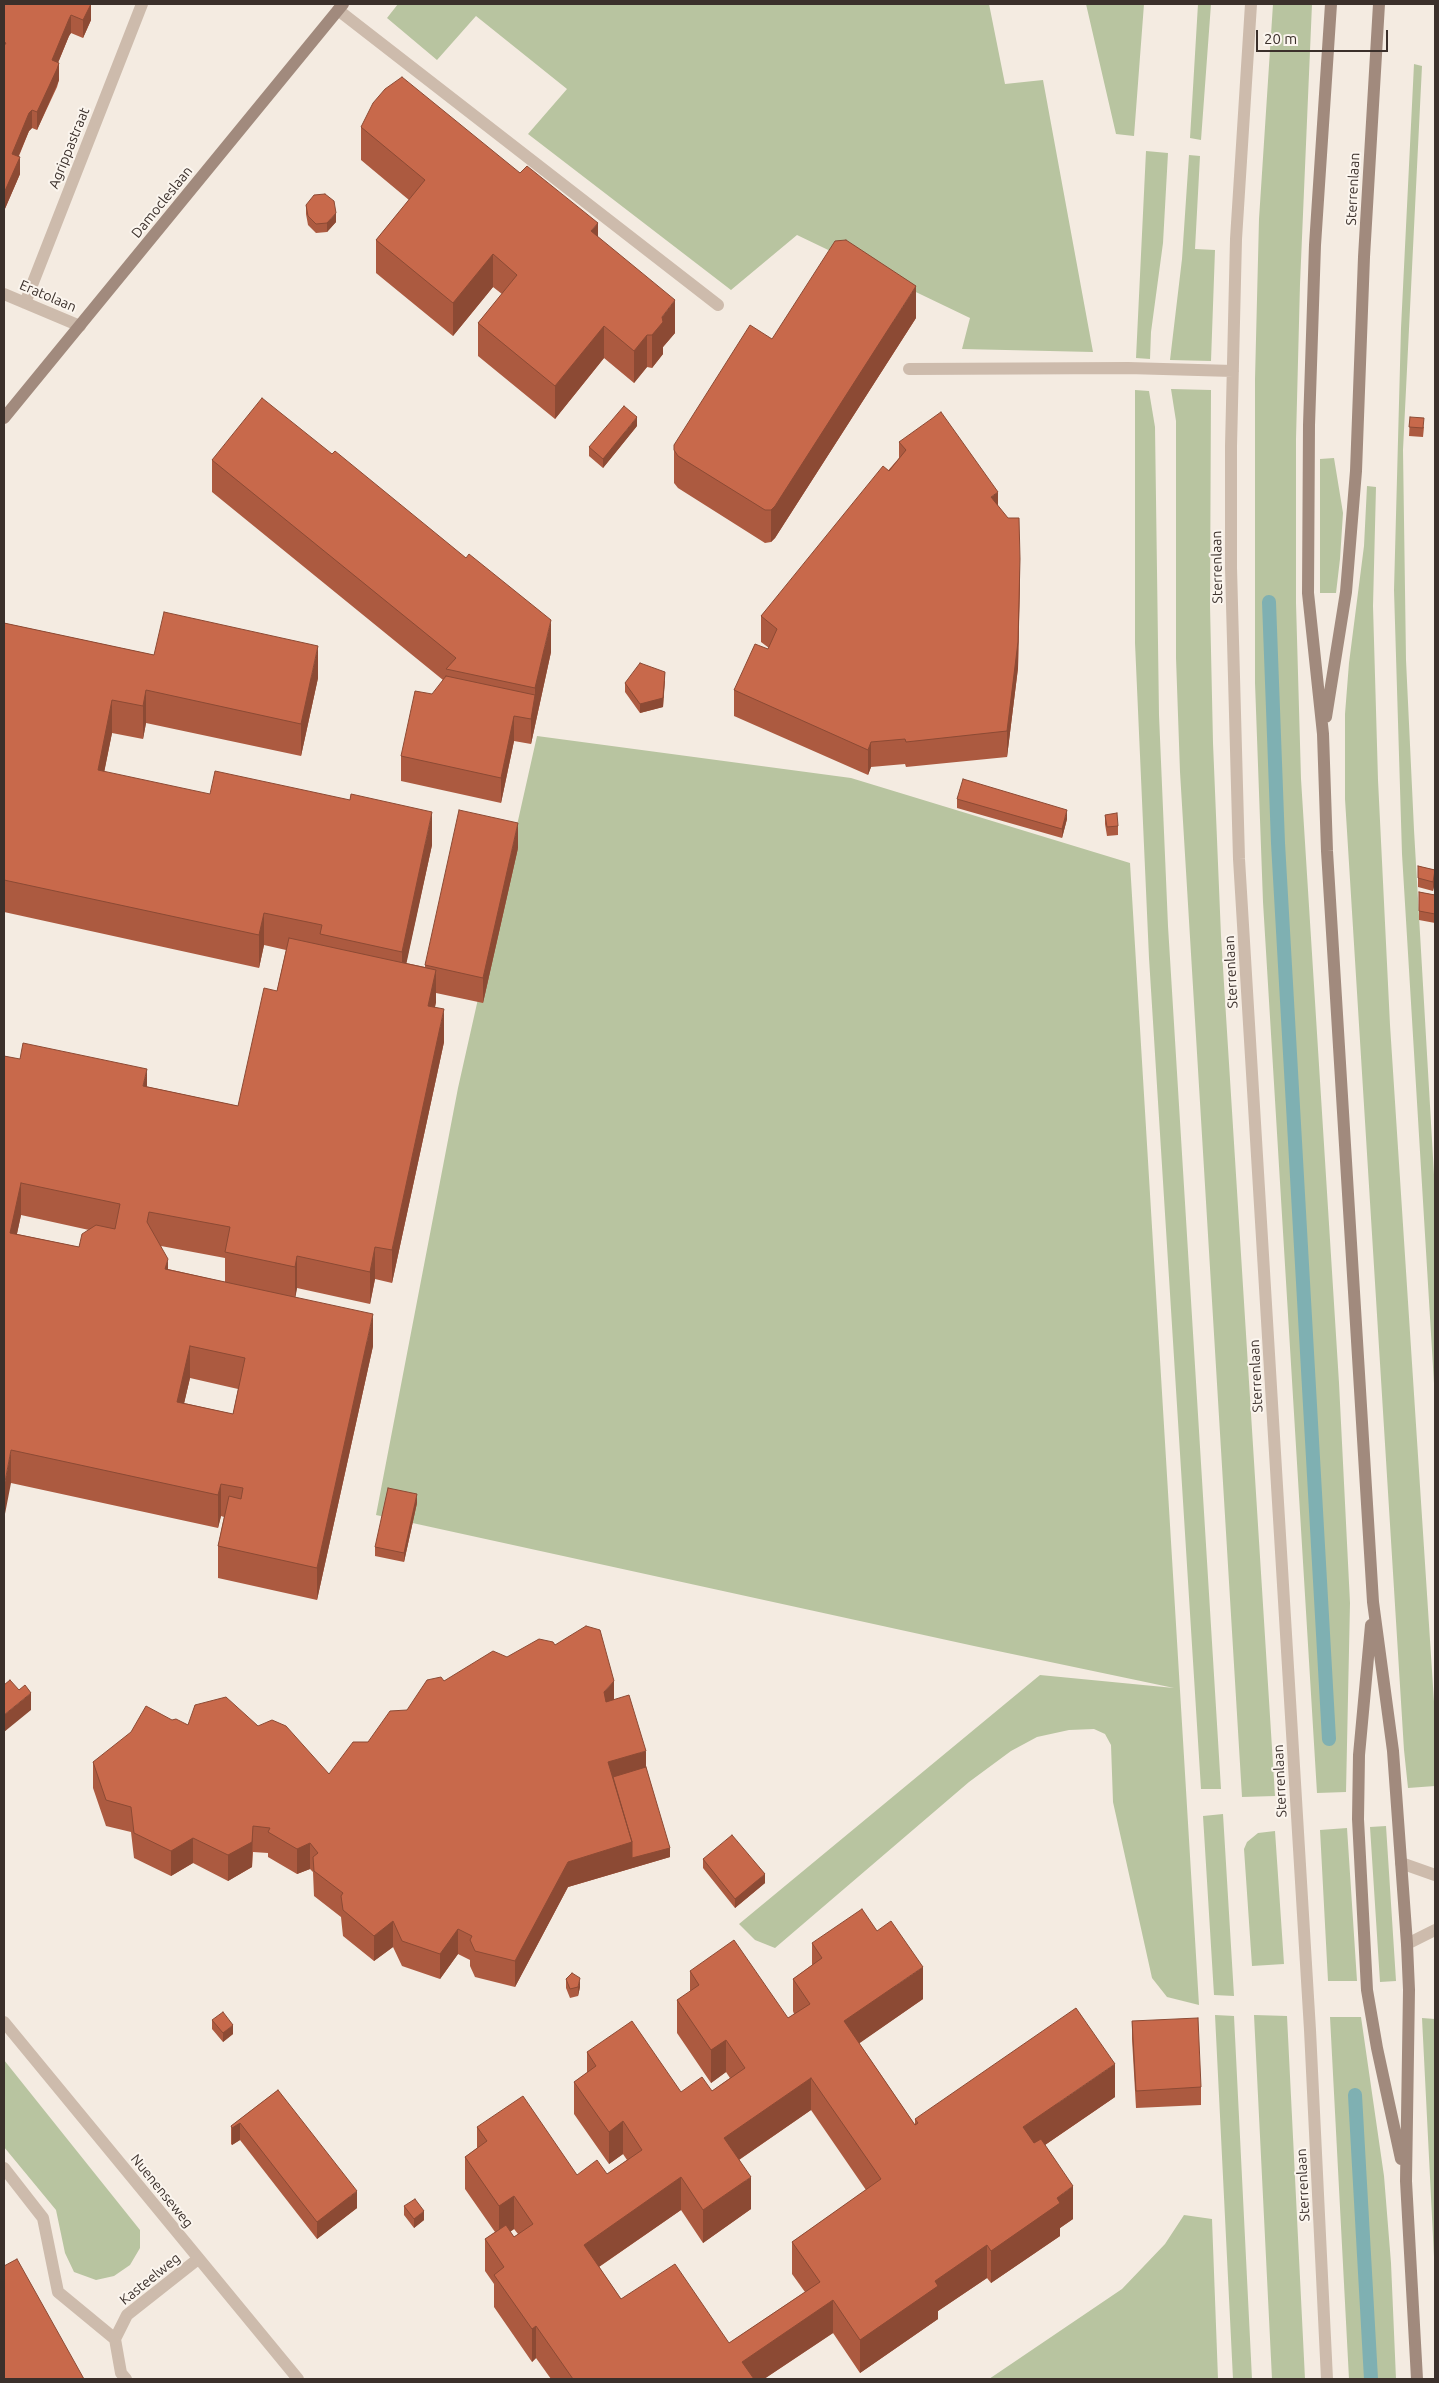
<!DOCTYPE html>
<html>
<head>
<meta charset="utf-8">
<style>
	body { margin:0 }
	#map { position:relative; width:1439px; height:2383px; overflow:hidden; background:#f4ebe1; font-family:Ubuntu,sans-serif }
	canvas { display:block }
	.frame { position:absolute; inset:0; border:5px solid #3b302b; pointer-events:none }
	.scale { position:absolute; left:1256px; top:30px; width:132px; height:22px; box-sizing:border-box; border:2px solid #3b302b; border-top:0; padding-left:6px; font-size:15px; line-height:18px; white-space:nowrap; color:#3b302b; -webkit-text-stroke:4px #fbf5ee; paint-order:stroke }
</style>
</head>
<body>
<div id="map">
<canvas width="1439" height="2383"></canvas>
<div class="frame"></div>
<div class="scale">20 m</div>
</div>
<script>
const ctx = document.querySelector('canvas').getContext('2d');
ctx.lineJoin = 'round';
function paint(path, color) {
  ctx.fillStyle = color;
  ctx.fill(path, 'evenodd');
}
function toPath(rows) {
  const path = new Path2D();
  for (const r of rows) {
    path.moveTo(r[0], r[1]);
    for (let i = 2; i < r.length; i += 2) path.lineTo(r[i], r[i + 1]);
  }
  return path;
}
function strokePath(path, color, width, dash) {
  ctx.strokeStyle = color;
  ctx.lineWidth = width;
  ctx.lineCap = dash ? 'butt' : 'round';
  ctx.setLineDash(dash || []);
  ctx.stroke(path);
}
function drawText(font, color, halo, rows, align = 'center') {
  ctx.font = font + ' Ubuntu,sans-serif';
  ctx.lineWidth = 4;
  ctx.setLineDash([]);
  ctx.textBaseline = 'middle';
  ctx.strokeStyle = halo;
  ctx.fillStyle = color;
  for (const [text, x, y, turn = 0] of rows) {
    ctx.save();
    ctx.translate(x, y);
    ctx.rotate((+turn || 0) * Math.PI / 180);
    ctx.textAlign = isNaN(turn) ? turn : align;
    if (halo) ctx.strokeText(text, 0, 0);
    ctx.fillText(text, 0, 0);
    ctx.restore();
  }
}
const green = toPath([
	[398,4,989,4,1005,84,1043,80,1093,352,962,349,970,318,797,235,731,290,528,134,567,89,476,16,437,60,387,18],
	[1086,4,1144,4,1134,136,1116,134],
	[1198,4,1211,4,1201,140,1190,138],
	[1273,4,1312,4,1300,284,1296,439,1296,603,1301,779,1339,1383,1350,1603,1346,1792,1317,1793,1263,902,1255,683,1255,379,1259,219],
	[1414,64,1422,66,1403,450,1406,660,1414,830,1435,1192,1435,1400,1402,854,1394,590,1401,328],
	[1146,151,1168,153,1163,243,1151,332,1150,359,1136,358],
	[1189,155,1200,156,1195,249,1215,250,1211,361,1170,360,1182,259],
	[1171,389,1211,390,1210,605,1213,743,1221,936,1275,1796,1242,1797,1180,772,1176,658,1176,421],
	[1135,390,1149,391,1155,427,1159,715,1168,926,1221,1789,1201,1789,1149,958,1135,643],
	[1334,458,1343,513,1340,559,1336,593,1320,593,1320,459],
	[1367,486,1376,487,1373,606,1378,780,1390,1025,1435,1717,1435,1786,1408,1788,1404,1750,1345,799,1345,714,1349,663,1364,546],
	[537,736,851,778,1130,863,1199,2005,1167,1997,1152,1978,1113,1802,1111,1745,1105,1734,1094,1729,1069,1730,1037,1737,1011,1751,969,1782,775,1948,755,1940,739,1924,1040,1675,1174,1688,974,1646,376,1515,458,1088],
	[1223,1814,1234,1996,1214,1995,1203,1816],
	[1386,1826,1396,1981,1380,1982,1370,1827],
	[1347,1828,1357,1981,1328,1981,1320,1830],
	[1275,1831,1284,1964,1252,1966,1244,1849,1247,1842,1258,1833],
	[1215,2015,1234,2016,1252,2379,1233,2379],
	[1254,2015,1287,2016,1305,2379,1272,2379],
	[1330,2017,1361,2017,1384,2176,1391,2263,1396,2379,1349,2379],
	[1422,2018,1435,2019,1435,2293,1435,2277],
	[4,2060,140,2230,140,2248,130,2265,114,2276,96,2280,74,2272,65,2253,56,2210,4,2147],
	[1184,2215,1212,2219,1218,2379,989,2379,1122,2289,1165,2244]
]);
const stream = toPath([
	[1269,602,1278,843,1329,1739],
	[1355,2095,1371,2379]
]);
const lane = toPath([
	[1251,4,1236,239,1231,446,1231,568,1239,859,1310,2030,1327,2379],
	[338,10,718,305],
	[909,369,1128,368,1233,371]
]);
const street = toPath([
	[4,294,80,326],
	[25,303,142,4],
	[1401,1863,1435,1875],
	[1407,1944,1435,1930],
	[4,2022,298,2379],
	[4,2168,43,2218,58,2292,115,2339],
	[126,2379,121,2373,115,2339,127,2315,198,2259]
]);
const secondary = toPath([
	[1331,4,1315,245,1309,425,1308,593,1323,734,1327,851,1373,1602,1393,1751,1407,1944,1409,1990,1406,2181,1417,2379],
	[4,418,343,4],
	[1326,717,1346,592,1356,471,1364,257,1379,4],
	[1371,1625,1359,1755,1358,1819,1367,1990,1377,2048,1401,2159]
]);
const wall = toPath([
	[4,4,91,4,91,20,83,38,71,33,69,36,58,63,59,80,57,87,37,130,32,128,29,131,19,156,20,174,4,211],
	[361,127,598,237,675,333,663,347,663,354,652,368,647,367,634,383,604,358,555,419,478,356,478,323,502,294,493,287,453,336,376,273,376,240,409,200,361,160],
	[306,205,336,222,327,232,316,233,308,225,306,214],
	[916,318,775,538,771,542,765,543,678,488,674,483,674,445,772,339],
	[1410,417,1424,427,1423,437,1409,436],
	[637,426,603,468,589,456,589,447],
	[899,442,998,506,1020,585,1018,668,1007,757,906,767,905,764,871,767,868,775,734,716,734,690,769,648,761,642,761,616,899,458],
	[212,460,551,652,531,744,514,741,501,803,401,781,401,756,443,680,212,492],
	[4,623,154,655,318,678,301,756,146,723,143,739,112,733,104,772,432,845,406,963,425,967,425,965,518,848,483,1003,436,993,436,1002,435,1007,444,1042,392,1283,375,1279,370,1304,297,1288,295,1297,373,1346,317,1600,218,1578,218,1546,224,1517,221,1516,218,1528,11,1483,4,1056,238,1106,277,991,286,950,264,945,259,968,4,912],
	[21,1215,89,1230,79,1247,17,1234],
	[161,1246,225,1258,225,1282,168,1269],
	[190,1378,238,1389,233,1414,184,1403],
	[665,681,663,707,640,713,625,692,625,683],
	[957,799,1067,819,1062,838,957,808],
	[1105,815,1118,826,1118,835,1107,836,1105,824],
	[1418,866,1435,870,1435,882,1433,891,1418,887],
	[1419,892,1435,895,1435,923,1419,920],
	[417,1503,404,1562,375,1556,375,1547],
	[555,1645,614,1699,646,1767,670,1857,568,1887,515,1987,475,1977,470,1966,470,1960,458,1954,440,1979,402,1966,393,1947,374,1961,343,1936,341,1917,314,1896,313,1872,310,1869,297,1874,268,1857,268,1853,253,1852,252,1867,228,1881,193,1863,171,1876,134,1858,131,1832,106,1826,93,1788,93,1762,172,1720,188,1725,258,1726,329,1774,407,1710,444,1681,507,1657],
	[703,1859,765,1883,735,1908,703,1868],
	[812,1943,923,1999,859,2043,915,2125,915,2119,1115,2097,1045,2145,1073,2219,1060,2228,1060,2236,991,2283,987,2278,938,2311,938,2319,860,2373,833,2333,764,2379,551,2379,536,2358,532,2362,494,2307,494,2284,485,2271,485,2239,495,2232,465,2189,465,2157,477,2148,477,2127,577,2175,607,2174,627,2160,623,2154,609,2164,574,2114,574,2082,587,2073,587,2052,681,2092,712,2091,730,2078,726,2072,711,2083,677,2033,677,2000,690,1992,690,1971,788,2018,794,2014,793,2011,793,1979,812,1965],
	[811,2110,866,2190,792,2242,792,2274,805,2292,729,2343,621,2299,599,2267,681,2210,703,2243,751,2209,739,2160],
	[514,2229,518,2234,514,2237,510,2232],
	[566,1979,580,1987,578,1996,570,1998,566,1988],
	[212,2020,233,2034,223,2042,212,2029],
	[1132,2021,1201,2087,1201,2105,1136,2108,1132,2039],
	[278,2090,357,2208,317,2239,240,2140,232,2145,231,2144,231,2126],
	[404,2206,424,2220,414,2228,404,2215]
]);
const shadedWall = toPath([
	[91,4,91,20,83,38,83,20],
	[71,15,71,33,69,36,52,77,52,60,69,19],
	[59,63,59,80,37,130,37,112],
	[32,110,32,128,29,131,12,171,12,154,29,113],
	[20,157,20,174,4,211,4,193],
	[336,213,336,222,327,232,327,223],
	[598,223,598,255,591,231],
	[493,254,493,287,453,336,453,303],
	[916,286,916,318,775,538,771,542,771,510],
	[675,300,675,333,663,347,663,354,652,368,652,335,662,317],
	[604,326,604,358,555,419,555,386],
	[647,335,647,367,634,383,634,351],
	[637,417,637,426,603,468,603,459],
	[998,492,998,517,991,497],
	[1020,559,1018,668,1007,757,1007,731],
	[551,620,551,652,531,744,531,719,535,695,535,688],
	[318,646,318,678,301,756,301,724],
	[665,672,663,707,640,713,640,704],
	[146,690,146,723,143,739,143,706],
	[112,700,112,733,98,803,98,770],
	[514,716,514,741,501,803,501,778],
	[871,742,871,767,868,775,868,750],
	[1067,810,1067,819,1062,838,1062,829],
	[432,812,432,845,402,984,402,952],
	[518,823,518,848,483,1003,483,978],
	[1435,873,1435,882,1433,891,1433,882],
	[264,913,264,945,259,968,259,935],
	[436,970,436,1002,428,1038,428,1006],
	[444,1009,444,1042,392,1283,392,1250],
	[147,1069,147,1102,143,1086],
	[21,1183,21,1215,10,1265,10,1233],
	[375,1247,375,1279,370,1304,370,1272],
	[297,1256,297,1288,295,1300,295,1267],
	[168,1259,168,1291,165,1269],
	[373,1314,373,1346,317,1600,317,1568],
	[190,1346,190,1378,177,1434,177,1402],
	[11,1450,11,1483,4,1519,4,1487],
	[221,1484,221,1516,218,1528,218,1495],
	[417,1494,417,1503,404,1562,404,1553],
	[614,1681,614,1707,604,1718,604,1692],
	[31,1693,31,1710,4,1732,4,1715],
	[646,1751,646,1776,608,1779,608,1762],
	[253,1826,252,1867,228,1881,228,1855],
	[193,1838,193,1863,171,1876,171,1851],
	[632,1842,670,1848,670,1857,568,1887,515,1987,515,1961,568,1862],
	[310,1843,310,1869,297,1874,297,1849],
	[765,1874,765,1883,735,1908,735,1899],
	[393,1921,393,1947,374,1961,374,1936],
	[458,1929,458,1954,440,1979,440,1954],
	[923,1967,923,1999,844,2054,844,2021],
	[580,1978,580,1987,578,1996,578,1987],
	[233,2025,233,2034,223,2042,223,2033],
	[726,2040,726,2072,711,2083,711,2050],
	[1115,2064,1115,2097,1023,2160,1023,2127],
	[811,2078,811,2110,724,2170,724,2138],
	[623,2121,623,2154,609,2164,609,2132],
	[240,2123,240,2140,232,2145,232,2128],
	[681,2177,681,2210,584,2277,584,2245],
	[751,2177,751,2209,703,2243,703,2210],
	[1073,2186,1073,2219,1060,2228,1060,2236,991,2283,991,2251,1057,2198],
	[357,2191,357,2208,317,2239,317,2222],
	[514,2196,514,2229,499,2239,499,2206],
	[424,2211,424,2220,414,2228,414,2219],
	[987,2245,987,2278,938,2311,938,2319,860,2373,860,2340,935,2281],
	[833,2300,833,2333,764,2379,742,2379,742,2362],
	[536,2326,536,2358,532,2362,532,2329]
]);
const building = toPath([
	[4,4,91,4,83,20,71,15,69,19,52,60,59,63,57,69,37,112,32,110,29,113,12,154,20,157,4,193,4,46,6,43,4,42,4,4],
	[402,77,520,173,527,166,598,223,591,231,675,300,662,317,663,322,652,335,647,335,634,351,604,326,555,386,478,323,517,275,493,254,453,303,376,240,425,180,361,127,373,103,385,89,402,77],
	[325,194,334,201,336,213,327,223,316,224,308,216,306,205,314,195,325,194],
	[846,240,916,286,775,506,771,510,765,510,678,456,674,450,674,445,750,325,772,339,835,241,846,240],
	[262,398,332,454,335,451,466,558,469,554,551,620,535,688,446,669,456,658,212,460,262,398],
	[624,406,637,417,603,459,589,447,624,406],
	[941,412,998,492,991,497,1008,518,1019,518,1020,559,1018,642,1007,731,906,742,905,739,871,742,868,750,734,690,755,644,768,649,777,629,761,616,883,466,889,471,906,450,899,442,941,412],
	[1410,417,1424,418,1423,428,1409,427,1410,417],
	[164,612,318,646,301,724,146,690,143,706,112,700,98,770,210,794,215,771,350,800,351,794,432,812,402,952,320,934,322,925,264,913,259,935,4,880,4,623,154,655,164,612],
	[640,663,665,672,663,698,640,704,625,683,640,663],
	[446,676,535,695,531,719,514,716,501,778,401,756,415,691,432,694,446,676],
	[963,779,1067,810,1062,829,957,799,963,779],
	[459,810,518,823,483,978,425,965,459,810],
	[1117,813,1118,826,1107,827,1105,815,1117,813],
	[1418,866,1435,870,1433,882,1418,878,1418,866],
	[1419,892,1435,895,1435,914,1419,911,1419,892],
	[289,938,436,970,428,1006,444,1009,392,1250,375,1247,370,1272,297,1256,295,1267,225,1252,230,1227,149,1212,147,1222,168,1259,165,1269,373,1314,317,1568,218,1546,229,1496,241,1499,243,1488,221,1484,218,1495,11,1450,4,1487,4,1056,20,1059,23,1043,147,1069,143,1086,238,1106,264,988,277,991,289,938],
	[21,1183,120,1204,115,1229,96,1225,82,1234,79,1247,10,1233,21,1183],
	[190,1346,245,1358,233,1414,177,1402,190,1346],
	[388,1488,417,1494,404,1553,375,1547,388,1488],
	[586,1626,600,1630,614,1681,604,1692,606,1702,629,1695,646,1751,608,1762,632,1842,568,1862,515,1961,475,1951,470,1940,472,1936,458,1929,440,1954,402,1941,393,1921,374,1936,343,1910,341,1896,343,1893,314,1871,313,1857,318,1853,310,1843,297,1849,268,1832,270,1828,253,1826,252,1842,228,1855,193,1838,171,1851,134,1833,131,1807,106,1800,93,1762,131,1732,146,1706,172,1720,176,1719,188,1725,195,1705,226,1697,258,1726,272,1720,286,1726,329,1774,353,1742,368,1742,390,1711,407,1710,427,1680,441,1677,444,1681,493,1651,507,1657,539,1639,553,1642,555,1645,586,1626],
	[10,1680,19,1690,25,1685,31,1693,4,1715,4,1685,10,1680],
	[646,1767,670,1848,632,1858,632,1842,613,1777,646,1767],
	[732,1835,765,1874,735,1899,703,1859,732,1835],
	[862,1909,877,1931,891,1921,923,1967,844,2021,915,2125,918,2123,915,2119,1076,2008,1115,2064,1023,2127,1034,2143,1041,2139,1073,2186,1057,2198,1060,2203,991,2251,987,2245,935,2281,938,2286,860,2340,833,2300,742,2362,754,2379,573,2379,536,2326,532,2329,494,2275,504,2267,485,2239,506,2225,514,2237,533,2224,514,2196,499,2206,465,2157,487,2141,477,2127,523,2096,577,2175,597,2160,607,2174,642,2150,623,2121,609,2132,574,2082,596,2066,587,2052,632,2021,681,2092,702,2077,712,2091,745,2068,726,2040,711,2050,677,2000,699,1985,690,1971,734,1940,788,2018,810,2004,793,1979,822,1958,812,1943,862,1909],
	[811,2078,881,2179,792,2242,820,2282,729,2343,675,2264,621,2299,584,2245,681,2177,703,2210,751,2177,724,2138,811,2078],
	[572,1973,580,1978,578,1987,570,1989,566,1979,572,1973],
	[223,2012,233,2025,223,2033,212,2020,223,2012],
	[1198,2018,1201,2087,1136,2091,1132,2021,1198,2018],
	[278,2090,357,2191,317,2222,240,2123,232,2128,231,2126,278,2090],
	[415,2199,424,2211,414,2219,404,2206,415,2199],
	[17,2259,84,2379,4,2379,4,2266,17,2259]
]);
const streetNames = [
	["Agrippastraat",69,148,-68],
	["Sterrenlaan",1353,189,-87],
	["Damocleslaan",162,202,-51],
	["Eratolaan",48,296,23],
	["Sterrenlaan",1217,567,-91],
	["Sterrenlaan",1231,972,-93],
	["Sterrenlaan",1256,1376,-93],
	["Sterrenlaan",1280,1781,-93],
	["Sterrenlaan",1303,2185,-93],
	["Nuenenseweg",162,2191,51],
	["Kasteelweg",150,2279,-39]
];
paint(green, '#b8c4a0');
strokePath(stream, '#7fb0b2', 14);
strokePath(lane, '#cdbbac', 12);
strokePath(street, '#cdbbac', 12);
strokePath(secondary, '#a18a7d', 12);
paint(wall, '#ac5a40');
paint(shadedWall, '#8c4a34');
paint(building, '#c8694b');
strokePath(building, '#8c4a34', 1);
drawText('14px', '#3b302b', '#fbf5ee', streetNames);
</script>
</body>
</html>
